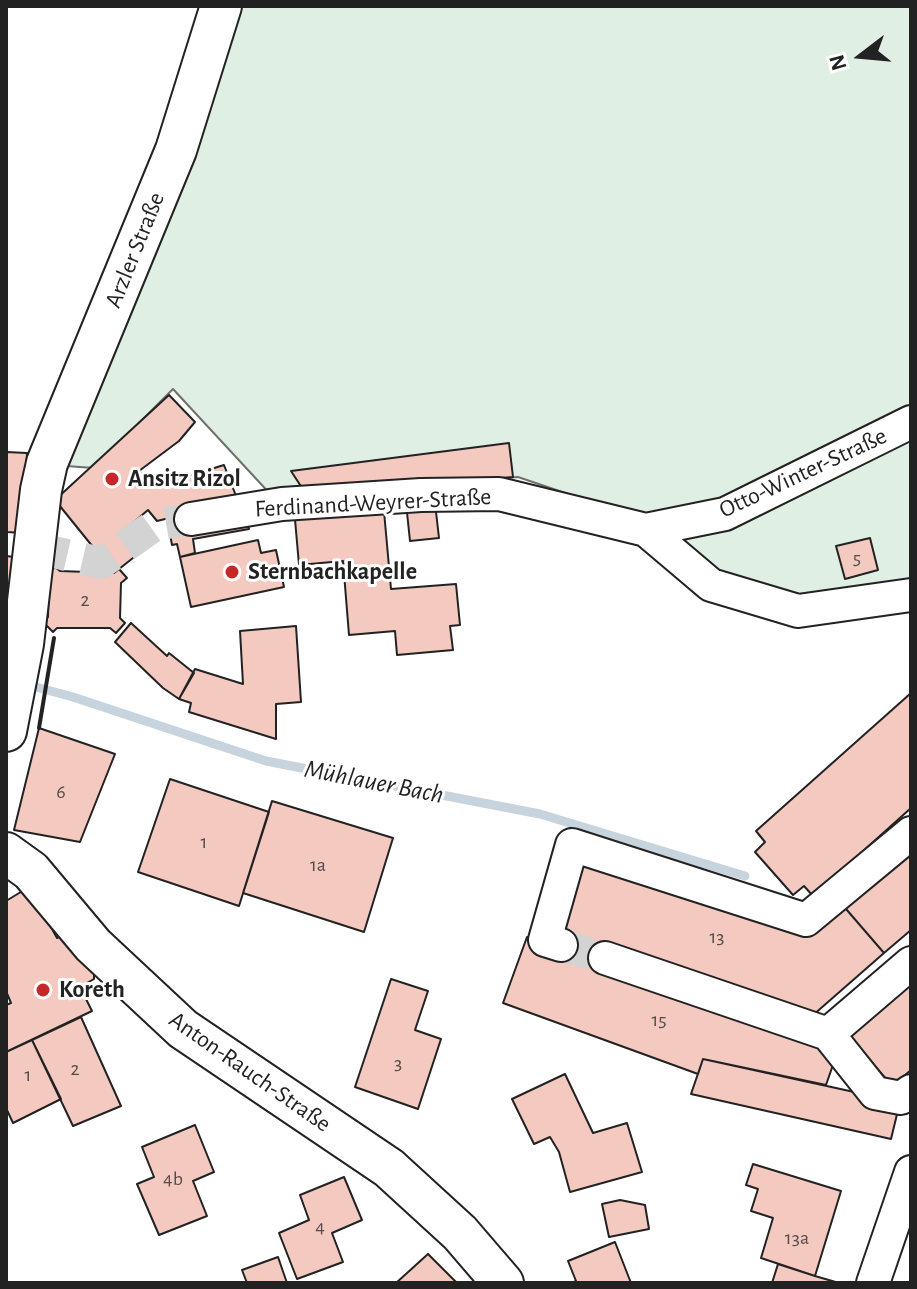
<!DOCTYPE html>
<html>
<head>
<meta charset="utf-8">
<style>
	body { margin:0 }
	#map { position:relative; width:917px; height:1289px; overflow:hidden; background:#fff; font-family:"Alegreya Sans",sans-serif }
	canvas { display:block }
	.frame { position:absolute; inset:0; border:8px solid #222; pointer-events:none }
	.north { position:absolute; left:821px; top:16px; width:80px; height:80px; -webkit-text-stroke:6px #fff; paint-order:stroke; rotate:254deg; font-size:22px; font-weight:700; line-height:32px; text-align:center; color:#222 }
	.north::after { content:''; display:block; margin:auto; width:28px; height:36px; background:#222; clip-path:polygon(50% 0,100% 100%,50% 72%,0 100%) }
</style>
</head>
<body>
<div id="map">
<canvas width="917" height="1289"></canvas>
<div class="frame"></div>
<div class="north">N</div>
</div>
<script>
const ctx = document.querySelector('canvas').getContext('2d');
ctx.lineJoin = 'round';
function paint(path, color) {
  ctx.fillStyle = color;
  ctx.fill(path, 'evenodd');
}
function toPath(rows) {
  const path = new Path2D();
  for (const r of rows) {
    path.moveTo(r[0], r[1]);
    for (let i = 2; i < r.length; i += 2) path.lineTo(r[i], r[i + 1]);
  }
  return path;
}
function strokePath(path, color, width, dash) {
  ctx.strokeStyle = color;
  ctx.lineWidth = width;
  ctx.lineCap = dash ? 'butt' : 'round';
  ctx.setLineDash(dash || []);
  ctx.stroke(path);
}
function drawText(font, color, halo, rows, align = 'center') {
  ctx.font = font + ' "Alegreya Sans",sans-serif';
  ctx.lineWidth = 6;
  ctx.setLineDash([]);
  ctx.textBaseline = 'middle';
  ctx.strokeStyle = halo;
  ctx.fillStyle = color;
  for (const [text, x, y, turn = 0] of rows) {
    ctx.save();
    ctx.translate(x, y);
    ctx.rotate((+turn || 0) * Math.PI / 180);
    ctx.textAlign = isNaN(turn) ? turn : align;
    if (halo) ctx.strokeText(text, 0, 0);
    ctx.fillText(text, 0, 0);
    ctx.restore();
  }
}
const green = toPath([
	[231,6,911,6,911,420,724,505,642,519,518,477,273,497,173,389,94,468,66,466,231,6],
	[911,422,911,599,798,611,711,585,646,530,911,422]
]);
const stream = toPath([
	[25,684,73,697,266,761,540,814,745,876]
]);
const building = toPath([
	[169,395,195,422,179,441,139,471,153,487,224,465,238,501,157,521,148,510,121,533,138,554,114,573,55,500,169,395],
	[509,443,513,477,306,494,291,471,509,443],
	[6,452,27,453,24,533,6,532,6,452],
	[383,500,391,589,456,584,460,625,450,626,453,650,397,655,395,631,349,635,343,561,299,565,294,508,383,500],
	[406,503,435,503,439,538,410,541,406,503],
	[246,514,249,529,193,539,195,553,180,557,177,544,172,545,167,518,182,515,246,514],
	[870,538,878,570,845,579,836,546,870,538],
	[258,540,261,553,276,550,284,587,191,607,180,557,258,540],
	[6,556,23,558,13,610,6,608,6,556],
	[55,567,60,571,114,573,119,569,127,578,121,583,120,618,125,623,116,633,110,628,57,628,53,632,43,622,48,617,49,581,45,577,55,567],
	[131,623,167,656,169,653,194,673,179,699,163,688,115,642,131,623],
	[296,626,301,702,276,704,276,739,189,712,191,703,179,699,195,669,243,684,240,631,296,626],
	[911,693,911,808,813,896,804,886,793,895,755,852,765,842,756,831,911,693],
	[39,728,115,754,80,842,14,830,39,728],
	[170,779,269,812,239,906,138,872,170,779],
	[272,801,393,838,364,932,243,893,272,801],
	[911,841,911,930,884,953,840,902,911,841],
	[584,850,809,929,840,902,884,953,812,1016,602,965,560,949,566,930,558,927,584,850],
	[29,887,57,938,63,935,94,969,94,979,80,987,92,1011,6,1052,6,1005,11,1003,6,991,6,901,29,887],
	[527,937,830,1046,834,1062,826,1085,703,1059,698,1074,503,1003,527,937],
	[911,975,911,1070,892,1086,845,1031,911,975],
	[391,979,428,991,415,1030,441,1039,418,1109,355,1087,391,979],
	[81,1017,121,1106,73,1126,32,1040,81,1017],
	[32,1040,61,1099,13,1123,6,1108,6,1052,32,1040],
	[703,1059,900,1102,891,1139,691,1094,703,1059],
	[565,1074,593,1133,627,1123,642,1172,570,1192,559,1152,550,1137,534,1144,512,1099,565,1074],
	[195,1125,214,1172,193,1181,207,1216,159,1235,137,1184,154,1177,142,1147,195,1125],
	[753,1164,841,1191,815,1276,761,1258,773,1218,751,1211,758,1189,746,1185,753,1164],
	[344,1177,362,1220,332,1233,343,1262,297,1279,279,1233,309,1220,300,1195,344,1177],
	[620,1200,645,1205,649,1229,609,1237,602,1204,620,1200],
	[615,1242,631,1283,572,1283,576,1281,568,1261,615,1242],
	[428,1254,457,1283,396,1283,428,1254],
	[278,1257,287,1283,247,1283,242,1270,278,1257],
	[778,1264,815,1276,839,1283,772,1283,778,1264]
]);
const minorTunnel = toPath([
	[36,548,101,563,155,525,191,519],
	[561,945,605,958]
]);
const minor = toPath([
	[191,519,282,504,421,495,499,494,646,530,711,585,798,611,911,595],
	[646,530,725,514,911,422],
	[561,945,545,940,572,845,806,920,911,833],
	[605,958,828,1034,875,1093,901,1098,911,1091],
	[828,1034,911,963],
	[873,1283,911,1172]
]);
const major = toPath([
	[6,731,23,644,41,490,47,463,176,150,221,6],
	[6,853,31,871,93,945,183,1029,389,1168,460,1233,503,1283]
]);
const wall = toPath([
	[39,728,54,638]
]);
const markers = [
	[112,479,8,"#c62828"],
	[232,572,8,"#c62828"],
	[43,990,8,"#c62828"]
];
const numberNames = [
	["5",857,558],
	["2",85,600],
	["6",61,792],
	["1",204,842],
	["1a",318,865],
	["13",717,937],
	["15",659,1020],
	["3",398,1063],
	["2",75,1069],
	["1",28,1075],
	["4b",173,1179],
	["4",320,1227],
	["13a",797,1238]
];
const streetNames = [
	["Arzler Straße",135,250,-68],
	["Otto-Winter-Straße",803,473,-25],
	["Ferdinand-Weyrer-Straße",373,503,-3],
	["Anton-Rauch-Straße",250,1072,35]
];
const poiNames = [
	["Ansitz Rizol",128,479],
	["Sternbachkapelle",248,572],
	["Koreth",59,990]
];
const waterNames = [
	["Mühlauer Bach",374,782,11]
];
paint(green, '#e0efe3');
strokePath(green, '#6f6f6f', 2);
strokePath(stream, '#c7d3dd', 9);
paint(building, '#f3c9c0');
strokePath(building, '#222', 2);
strokePath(minorTunnel, '#d3d3d3', 32, [32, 16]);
strokePath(minor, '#222', 36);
strokePath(major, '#222', 44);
strokePath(minor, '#fff', 32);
strokePath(major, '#fff', 40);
strokePath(wall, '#222', 4);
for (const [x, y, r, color] of markers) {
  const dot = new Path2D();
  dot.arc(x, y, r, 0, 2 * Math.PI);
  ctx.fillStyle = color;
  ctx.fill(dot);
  strokePath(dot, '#fff', 3);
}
drawText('20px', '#564c4a', null, numberNames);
drawText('24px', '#222', '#fff', streetNames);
drawText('bold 24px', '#222', '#fff', poiNames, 'left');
drawText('italic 26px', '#222', '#fff', waterNames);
</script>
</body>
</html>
